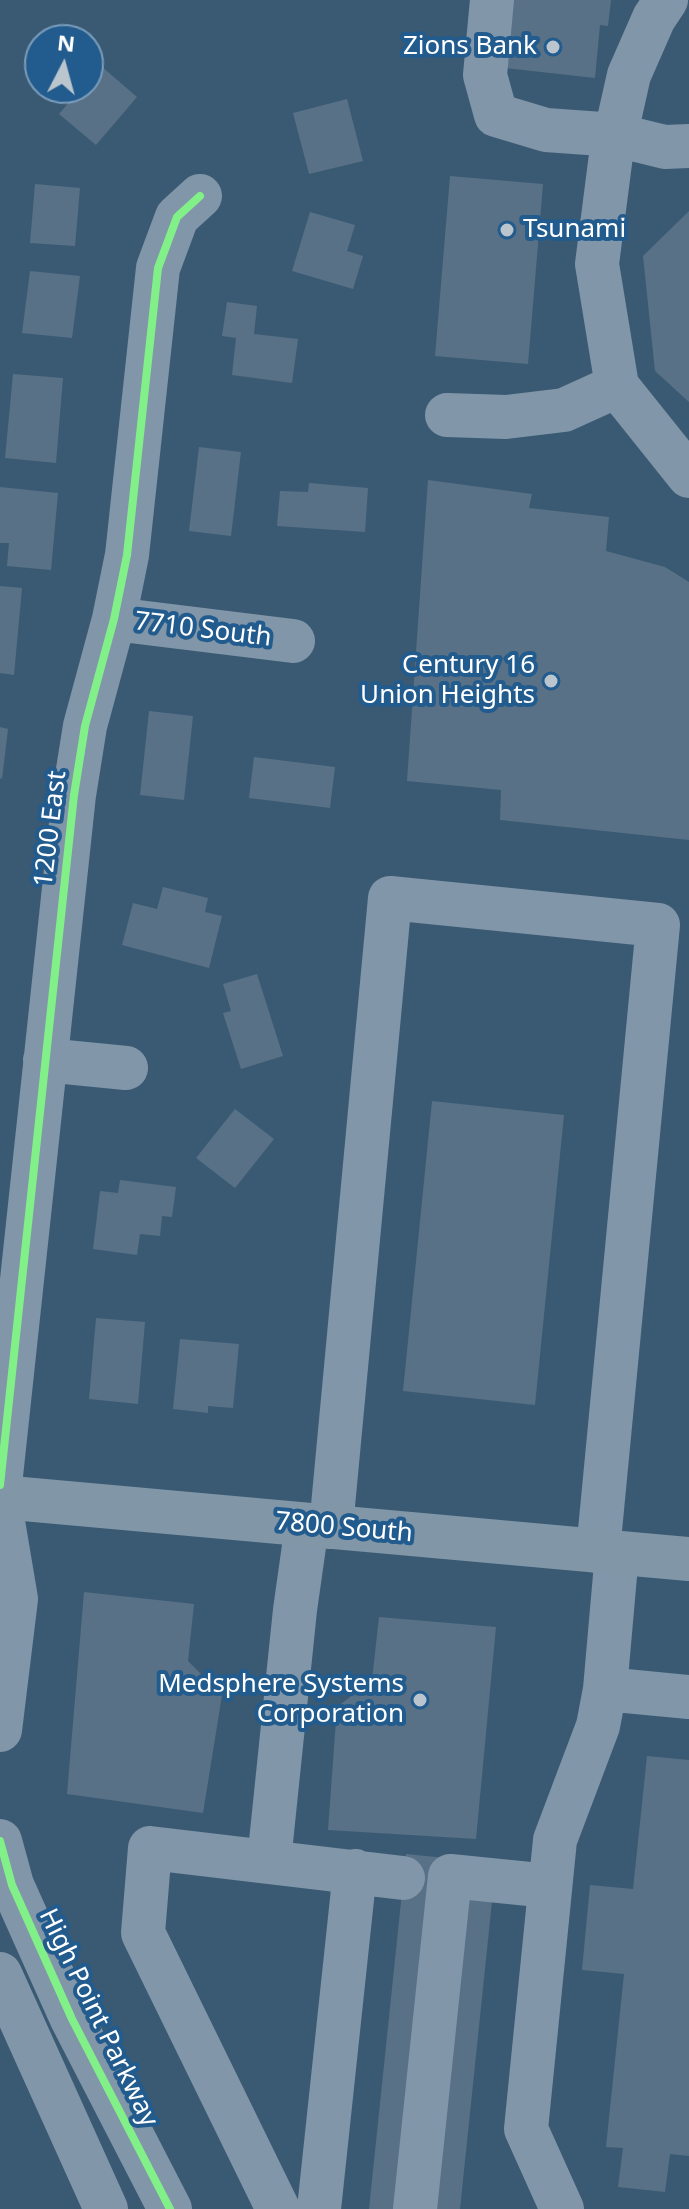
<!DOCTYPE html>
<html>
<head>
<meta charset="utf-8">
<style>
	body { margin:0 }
	#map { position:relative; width:689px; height:2209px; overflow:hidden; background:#3a5a74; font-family:"Noto Sans",sans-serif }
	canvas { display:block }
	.north { position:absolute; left:24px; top:24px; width:80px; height:80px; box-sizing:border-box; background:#225b8d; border:2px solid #7a9dbb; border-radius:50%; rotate:6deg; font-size:22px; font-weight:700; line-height:32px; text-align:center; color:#fff }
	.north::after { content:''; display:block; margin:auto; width:28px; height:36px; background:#bac5ce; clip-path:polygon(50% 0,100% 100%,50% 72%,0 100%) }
</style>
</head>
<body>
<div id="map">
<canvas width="689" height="2209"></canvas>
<div class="north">N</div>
</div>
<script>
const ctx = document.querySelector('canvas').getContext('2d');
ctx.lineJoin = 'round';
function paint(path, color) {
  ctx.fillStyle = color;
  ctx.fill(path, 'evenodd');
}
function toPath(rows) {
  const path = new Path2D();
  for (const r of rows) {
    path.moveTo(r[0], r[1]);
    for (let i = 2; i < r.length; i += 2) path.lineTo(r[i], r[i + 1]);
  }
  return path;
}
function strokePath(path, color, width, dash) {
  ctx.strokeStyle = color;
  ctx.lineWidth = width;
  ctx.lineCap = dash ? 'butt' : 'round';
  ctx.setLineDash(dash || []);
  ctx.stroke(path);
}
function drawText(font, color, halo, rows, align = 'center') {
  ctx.font = font + ' "Noto Sans",sans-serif';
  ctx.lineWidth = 8;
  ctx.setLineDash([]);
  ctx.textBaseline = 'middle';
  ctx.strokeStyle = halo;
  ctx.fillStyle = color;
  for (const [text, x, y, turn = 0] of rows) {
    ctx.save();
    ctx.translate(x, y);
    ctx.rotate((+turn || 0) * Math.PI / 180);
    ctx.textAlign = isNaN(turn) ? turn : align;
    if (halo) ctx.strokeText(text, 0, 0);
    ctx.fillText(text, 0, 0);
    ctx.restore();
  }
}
const building = toPath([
	[471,0,611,0,608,26,600,25,595,78,505,68],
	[101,66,137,97,96,145,59,114,81,88,88,88,88,80],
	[347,99,363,161,309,174,293,113],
	[450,176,543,184,528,364,435,356],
	[35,184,80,188,75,246,30,243],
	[689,211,689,402,655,371,643,256],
	[310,212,355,225,347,251,363,256,353,289,292,271],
	[30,271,80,276,72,338,22,333],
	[227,302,257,306,254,334,298,339,292,383,232,375,236,338,222,336],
	[13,374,63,378,56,463,5,458],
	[199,447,241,452,231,536,189,531],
	[428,480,532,494,529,508,609,517,606,551,665,567,689,582,689,840,500,820,501,790,407,781],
	[309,483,368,488,365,532,277,526,280,491,308,492],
	[0,487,58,493,51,570,7,566,9,543,0,543],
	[0,586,22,588,14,675,0,673],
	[149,711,193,716,184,800,140,795],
	[0,727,8,729,2,779,0,778],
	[254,757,335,767,330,808,249,798],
	[163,887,208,898,205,912,222,916,209,968,122,945,133,903,157,909],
	[257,974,283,1056,241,1069,223,1013,231,1011,223,984],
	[432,1101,564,1115,535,1405,403,1391],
	[235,1109,274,1139,235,1188,196,1158],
	[120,1180,176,1187,172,1217,162,1216,160,1236,140,1234,137,1255,93,1249,100,1191,118,1193],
	[96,1318,145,1322,138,1404,89,1399],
	[180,1339,239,1344,233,1408,208,1406,208,1413,173,1409],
	[84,1592,194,1604,188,1661,222,1695,203,1813,67,1794],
	[379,1617,496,1627,476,1839,328,1830,337,1707,372,1680],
	[647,1756,689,1760,689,2156,670,2154,665,2192,618,2187,623,2148,606,2147,624,1974,582,1970,590,1885,633,1889],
	[406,1854,496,1863,460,2209,369,2209]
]);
const minor = toPath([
	[492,0,485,75,496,115,546,130,616,135,665,147,689,146],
	[666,0,654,18,629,75,611,155,597,264,617,386,689,476],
	[447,415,506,417,564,410,617,386],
	[114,619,293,641],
	[45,1060,126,1068],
	[0,1485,74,795,85,726,114,619,127,555,158,268,177,217,200,196],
	[0,1504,16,1599,0,1730],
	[331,1527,390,898,658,925,598,1551],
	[605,1689,689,1697],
	[0,1841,12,1885,72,2019,170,2209],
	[269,1861,295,1610,307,1525],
	[0,1974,106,2209],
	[278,2209,143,1933,150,1848,403,1878],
	[319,2209,355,1871],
	[415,2209,450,1876,549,1886],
	[562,2209,526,2129,555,1840,598,1726,605,1689,617,1553]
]);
const major = toPath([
	[0,1497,689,1559]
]);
const cycleway = toPath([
	[0,1485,74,795,85,726,114,619,127,555,158,268,177,217,200,196],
	[0,1841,12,1885,72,2019,170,2209]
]);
const markers = [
	[553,47,8,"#bac5ce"],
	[507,230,8,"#bac5ce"],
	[551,681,8,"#bac5ce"],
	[420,1700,8,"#bac5ce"]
];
const poiNames = [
	["Zions Bank",537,47],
	["Tsunami",523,230,"left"],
	["Century 16",535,666],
	["Union Heights",535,696],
	["Medsphere Systems",404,1685],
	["Corporation",404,1715]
];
const streetNames = [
	["7710 South",203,630,7],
	["1200 East",51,829,-83],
	["7800 South",344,1528,5],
	["High Point Parkway",98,2018,64]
];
paint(building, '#587186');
strokePath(minor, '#8196a8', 44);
strokePath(major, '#8196a7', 44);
strokePath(cycleway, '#82f089', 8);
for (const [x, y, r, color] of markers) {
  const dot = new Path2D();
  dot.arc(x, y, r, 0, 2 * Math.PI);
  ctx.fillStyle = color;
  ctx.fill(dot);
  strokePath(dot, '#225b8d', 3);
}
drawText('26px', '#fff', '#225b8d', poiNames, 'right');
drawText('26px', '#fff', '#225b8d', streetNames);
</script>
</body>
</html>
